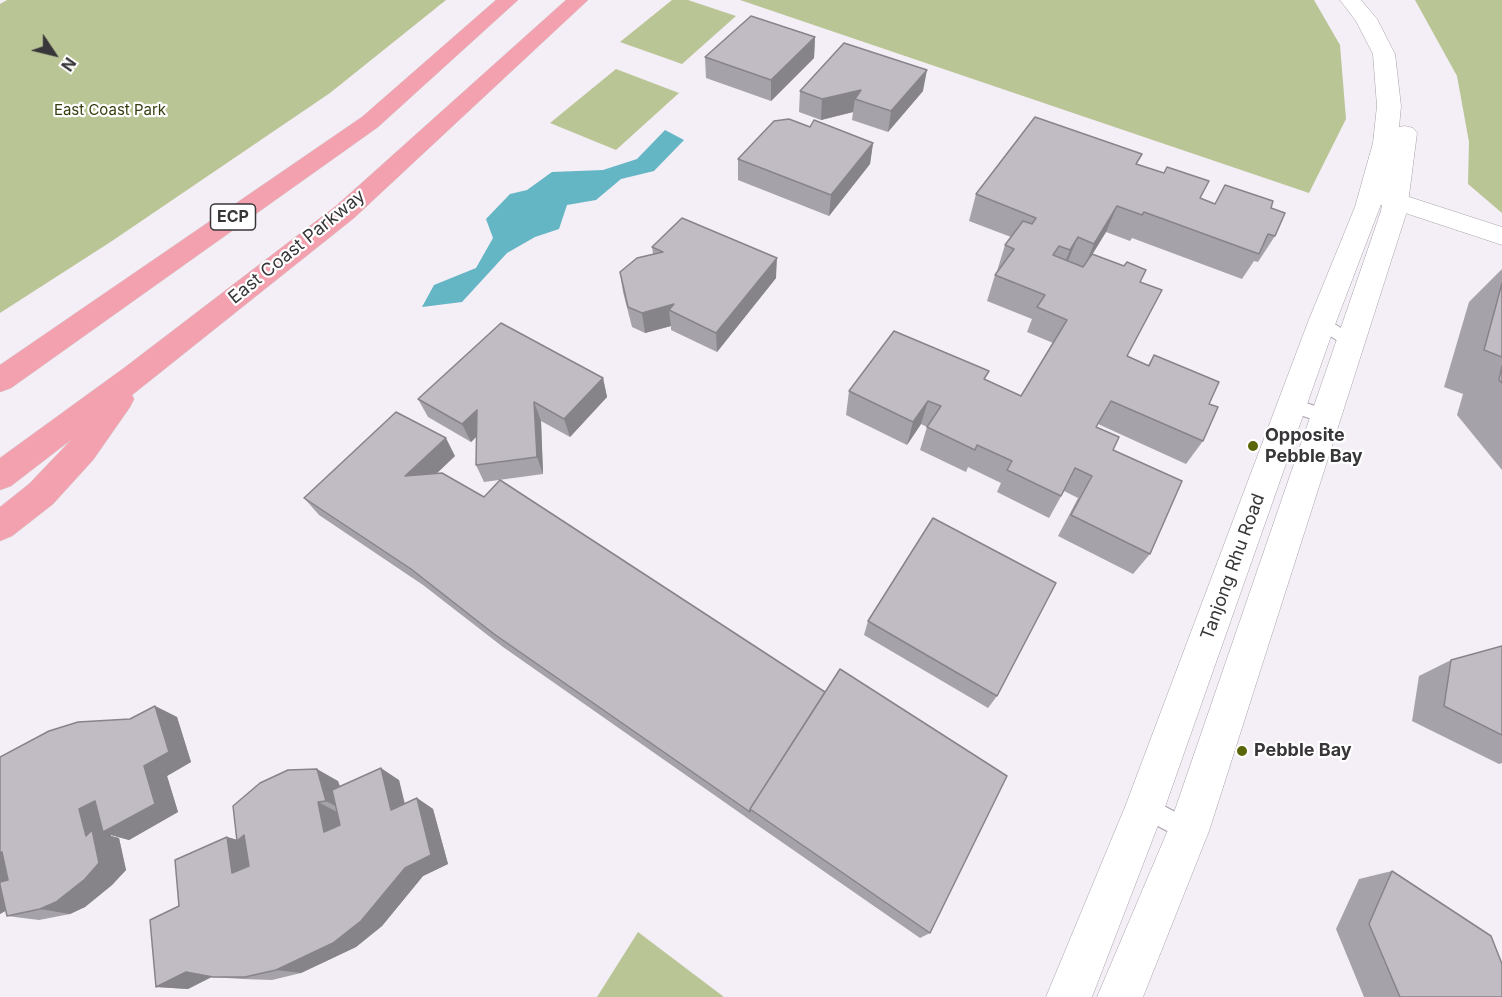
<!DOCTYPE html>
<html>
<head>
<meta charset="utf-8">
<style>
	body { margin:0 }
	#map { position:relative; width:1502px; height:997px; overflow:hidden; background:#f4eef6; font-family:Inter,sans-serif }
	canvas { display:block }
	.north { position:absolute; left:24px; top:24px; width:60px; height:60px; -webkit-text-stroke:4px #fff; paint-order:stroke; rotate:125deg; font-size:16px; font-weight:700; line-height:24px; text-align:center; color:#383639 }
	.north::after { content:''; display:block; margin:auto; width:21px; height:27px; background:#383639; clip-path:polygon(50% 0,100% 100%,50% 72%,0 100%) }
</style>
</head>
<body>
<div id="map">
<canvas width="1502" height="997"></canvas>
<div class="north">N</div>
</div>
<script>
const ctx = document.querySelector('canvas').getContext('2d');
ctx.lineJoin = 'round';
function paint(path, color) {
  ctx.fillStyle = color;
  ctx.fill(path, 'evenodd');
}
function toPath(rows) {
  const path = new Path2D();
  for (const r of rows) {
    path.moveTo(r[0], r[1]);
    for (let i = 2; i < r.length; i += 2) path.lineTo(r[i], r[i + 1]);
  }
  return path;
}
function strokePath(path, color, width, dash) {
  ctx.strokeStyle = color;
  ctx.lineWidth = width;
  ctx.lineCap = dash ? 'butt' : 'round';
  ctx.setLineDash(dash || []);
  ctx.stroke(path);
}
function drawText(font, color, halo, rows, align = 'center') {
  ctx.font = font + ' Inter,sans-serif';
  ctx.lineWidth = 4.5;
  ctx.setLineDash([]);
  ctx.textBaseline = 'middle';
  ctx.strokeStyle = halo;
  ctx.fillStyle = color;
  for (const [text, x, y, turn = 0] of rows) {
    ctx.save();
    ctx.translate(x, y);
    ctx.rotate((+turn || 0) * Math.PI / 180);
    ctx.textAlign = isNaN(turn) ? turn : align;
    if (halo) ctx.strokeText(text, 0, 0);
    ctx.fillText(text, 0, 0);
    ctx.restore();
  }
}
const green = toPath([
	[7,0,446,0,330,93,112,241,0,313,0,4],
	[672,0,688,0,736,16,682,64,620,42],
	[740,0,1314,0,1340,45,1346,119,1309,193],
	[1415,0,1502,0,1502,213,1468,184,1469,142,1457,76],
	[616,69,679,93,616,150,550,123],
	[638,932,724,997,597,997]
]);
const water = toPath([
	[665,130,684,140,654,171,621,179,596,200,567,205,559,229,535,237,507,253,462,302,422,307,434,285,476,268,493,238,486,219,510,194,527,190,552,172,603,170,637,159]
]);
const service = toPath([
	[1322,316,1357,338,1359,342,1357,346,1345,346,1316,326,1314,322,1316,318,1322,316],
	[1292,398,1332,412,1334,417,1332,422,1326,424,1286,410,1284,405,1286,400,1292,398],
	[1145,796,1196,823,1199,831,1196,839,1188,842,1137,815,1134,807,1137,799,1145,796]
]);
const minor = toPath([
	[1372,185,1502,227,1502,245,1363,199,1359,193,1363,187,1372,185]
]);
const tertiary = toPath([
	[1340,0,1361,0,1377,19,1395,54,1401,106,1399,127,1405,126,1413,128,1417,133,1407,211,1209,831,1143,997,1097,997,1168,830,1336,342,1381,211,1383,199,1336,322,1165,807,1092,997,1046,997,1125,807,1308,322,1355,207,1373,143,1377,106,1373,54,1356,21,1340,0]
]);
const motorway = toPath([
	[496,0,518,0,378,127,11,388,0,392,0,365,362,117,496,0],
	[566,0,588,0,354,218,132,395,134,399,130,407,93,460,53,504,12,536,0,541,0,507,29,484,72,439,11,486,0,490,0,458,124,368,336,206,566,0]
]);
const wall = toPath([
	[815,37,814,58,771,101,706,78,705,57],
	[800,91,923,91,888,132,852,120,853,112,821,120,799,112],
	[810,127,873,143,870,164,829,216,738,180,738,159],
	[1138,164,1200,198,1215,204,1225,185,1271,208,1275,236,1258,262,1254,261,1242,279,1132,238,1130,241,1106,232,1092,254,1140,282,1127,356,1148,365,1154,355,1209,404,1203,441,1186,464,1098,424,1096,427,1113,450,1150,554,1133,574,1058,536,1078,498,1064,491,1049,518,997,492,1001,483,968,467,966,472,920,450,927,427,921,424,907,445,846,415,849,391,986,380,1021,396,1053,343,1027,332,1032,319,987,301,995,275,998,271,997,271,1005,245,1011,237,969,221,976,194],
	[652,247,776,278,717,352,671,330,671,326,645,333,632,327,623,292,620,272,653,254],
	[1502,269,1502,470,1457,415,1463,394,1444,387,1469,302],
	[603,378,607,397,570,437,541,421,543,474,484,482,476,465,476,437,471,442,428,417,418,399],
	[455,456,437,473,930,933,920,938,750,820,503,647,423,585,319,515,304,498],
	[868,621,997,696,988,708,864,635],
	[1502,646,1502,763,1499,764,1412,721,1419,676,1451,660],
	[155,706,177,717,191,762,167,776,178,812,129,840,111,835,111,836,119,838,126,870,112,885,85,907,70,914,39,920,7,916,6,910,0,914,0,757,130,719],
	[399,780,404,804,417,798,433,809,448,864,423,876,382,926,356,947,301,973,272,980,242,979,212,977,188,989,156,987,179,906,227,837,237,840,338,781,340,786],
	[1392,871,1502,997,1364,997,1336,929,1359,879]
]);
const shadedWall = toPath([
	[815,37,814,58,771,101,771,80],
	[927,70,923,91,888,132,891,111],
	[861,90,855,99,853,112,821,120,822,99],
	[873,143,870,164,829,216,831,195],
	[1117,206,1106,232,1083,270,1094,244],
	[1078,237,1067,263,1059,276,1070,250],
	[777,258,776,278,717,352,716,333],
	[674,304,669,310,671,326,645,333,642,313],
	[603,378,607,397,570,437,564,419],
	[928,401,921,424,907,445,913,422],
	[534,402,541,421,543,474,537,457],
	[477,410,485,428,471,442,462,424],
	[446,438,455,456,416,493,405,476],
	[155,706,177,717,191,762,167,776,178,812,129,840,111,835,111,836,119,838,126,870,112,885,85,907,70,914,40,909,86,836,79,809,144,766],
	[381,768,399,780,409,820,391,810],
	[317,769,338,781,347,812,326,801],
	[417,798,433,809,448,864,423,876,382,926,356,947,301,973,276,970],
	[318,802,339,813,345,842,324,832],
	[244,835,259,881,232,873,227,837,238,840],
	[2,852,23,901,0,914,0,853],
	[186,972,217,974,188,989,156,987]
]);
const building = toPath([
	[751,16,815,37,771,80,705,57,751,16],
	[844,43,927,70,891,111,855,99,861,90,822,99,800,91,844,43],
	[1035,117,1142,154,1136,164,1164,173,1167,167,1209,181,1200,198,1215,204,1225,185,1273,201,1271,208,1285,213,1275,236,1268,234,1259,254,1144,212,1142,215,1117,206,1094,244,1078,237,1070,250,1059,246,1053,255,1083,267,1092,254,1124,266,1127,262,1146,270,1140,282,1162,290,1127,356,1149,366,1154,355,1219,382,1209,404,1218,407,1203,441,1111,401,1096,427,1119,437,1113,450,1182,481,1150,554,1071,515,1092,476,1075,468,1061,496,1007,470,1012,461,977,445,975,450,927,427,941,406,928,401,913,422,849,391,894,331,989,371,984,379,1021,396,1067,320,1037,307,1045,295,995,275,1014,249,1005,245,1023,221,1032,224,1036,218,976,194,1035,117],
	[789,119,810,127,814,120,873,143,831,195,738,159,774,121,789,119],
	[682,218,777,258,716,333,669,310,674,304,642,313,628,307,620,272,637,258,663,252,652,247,682,218],
	[1502,283,1502,357,1484,350,1502,283],
	[501,323,603,378,564,419,534,402,537,457,476,465,477,410,462,424,418,399,501,323],
	[1502,366,1502,383,1499,380,1502,366],
	[396,412,446,438,405,476,442,473,484,497,500,480,825,692,750,809,750,812,494,634,411,569,304,498,396,412],
	[933,518,1056,583,997,696,868,621,933,518],
	[1502,646,1502,735,1444,706,1451,660,1502,646],
	[840,669,1007,776,930,933,750,809,840,669],
	[155,706,169,752,144,766,155,804,103,832,95,801,79,809,86,836,92,830,99,863,85,879,56,902,40,909,7,916,0,885,0,882,8,880,2,852,0,853,0,757,49,731,78,722,130,719,155,706],
	[381,768,391,810,417,798,431,855,405,868,361,921,333,943,276,970,245,977,213,977,186,972,156,987,150,920,179,906,175,860,227,837,232,873,249,866,244,835,237,841,233,806,260,783,288,770,317,769,326,801,318,802,324,832,340,825,332,790,381,768],
	[1392,871,1491,936,1502,964,1502,997,1400,997,1369,924,1392,871]
]);
const markers = [
	[1253,446,6,"#5a6507"],
	[1242,751,6,"#5a6507"]
];
const farParknames = [
	["East Coast Park",110,110]
];
const shields = [
	[233,217,45]
];
const shieldNames = [
	["ECP",233,217]
];
const streetNames = [
	["East Coast Parkway",297,247,-39],
	["Tanjong Rhu Road",1233,567,-70]
];
const poiNames = [
	["Opposite",1265,436],
	["Pebble Bay",1265,457],
	["Pebble Bay",1254,751]
];
paint(green, '#bac596');
paint(water, '#64b6c4');
strokePath(service, '#a8a2aa', 2);
strokePath(minor, '#a8a2aa', 1);
strokePath(tertiary, '#a8a2aa', 1);
strokePath(motorway, '#cfcfcf', 1);
paint(service, '#fff');
paint(minor, '#fff');
paint(tertiary, '#fff');
paint(motorway, '#f4a1af');
paint(wall, '#a6a2a9');
paint(shadedWall, '#878489');
paint(building, '#c1bcc4');
strokePath(building, '#878489', 1.5);
for (const [x, y, r, color] of markers) {
  const dot = new Path2D();
  dot.arc(x, y, r, 0, 2 * Math.PI);
  ctx.fillStyle = color;
  ctx.fill(dot);
  strokePath(dot, '#fff', 2);
}
drawText('15px', '#363e0f', '#fff', farParknames);
for (const [x, y, w] of shields) {
  const box = new Path2D();
  box.roundRect(x - w / 2, y - 13, w, 26, 4.5);
  ctx.fillStyle = '#fff';
  ctx.fill(box);
  strokePath(box, '#383639', 1.5);
}
drawText('bold 16px', '#383639', null, shieldNames);
drawText('18px', '#383639', '#fff', streetNames);
drawText('bold 18px', '#383639', '#fff', poiNames, 'left');
</script>
</body>
</html>
